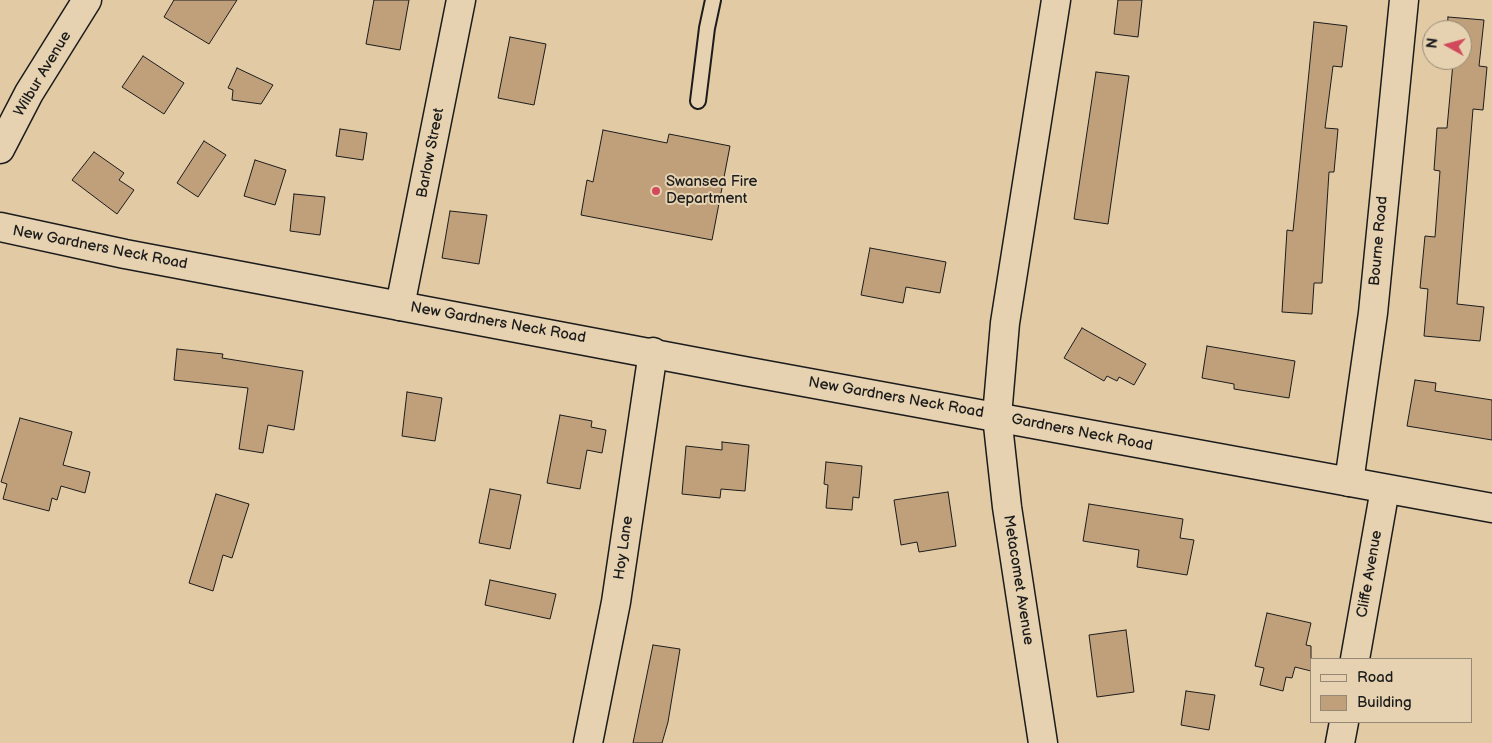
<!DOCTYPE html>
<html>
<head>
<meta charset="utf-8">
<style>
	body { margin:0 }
	#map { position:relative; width:1492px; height:743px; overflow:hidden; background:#e2caa5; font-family:"Balsamiq Sans",sans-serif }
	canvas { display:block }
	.legend { position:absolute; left:1310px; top:658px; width:162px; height:65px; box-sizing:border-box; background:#e6d2b0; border:1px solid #958975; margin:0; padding:6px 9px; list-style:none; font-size:15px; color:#1c1c1c }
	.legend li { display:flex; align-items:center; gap:10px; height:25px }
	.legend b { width:25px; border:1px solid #958975 }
	.north { position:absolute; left:1422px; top:20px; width:50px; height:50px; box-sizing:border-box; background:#e6d2b0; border:1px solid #958975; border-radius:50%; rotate:277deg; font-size:14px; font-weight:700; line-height:20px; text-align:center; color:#1c1c1c }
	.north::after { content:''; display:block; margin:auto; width:18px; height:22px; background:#d1495b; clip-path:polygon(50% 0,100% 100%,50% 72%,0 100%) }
</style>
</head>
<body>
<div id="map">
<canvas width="1492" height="743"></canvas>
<ul class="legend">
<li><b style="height:6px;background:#e6d2b0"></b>Road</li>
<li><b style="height:14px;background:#bfa07b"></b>Building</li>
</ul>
<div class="north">N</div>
</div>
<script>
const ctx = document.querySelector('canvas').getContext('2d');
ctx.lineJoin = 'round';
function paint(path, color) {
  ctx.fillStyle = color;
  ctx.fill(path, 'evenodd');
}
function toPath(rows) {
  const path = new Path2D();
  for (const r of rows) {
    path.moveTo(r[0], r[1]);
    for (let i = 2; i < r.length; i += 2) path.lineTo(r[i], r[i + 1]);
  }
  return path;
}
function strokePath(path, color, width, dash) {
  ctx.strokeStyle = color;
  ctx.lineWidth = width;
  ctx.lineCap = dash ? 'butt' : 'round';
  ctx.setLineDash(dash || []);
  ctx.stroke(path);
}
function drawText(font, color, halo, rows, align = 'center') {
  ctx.font = font + ' "Balsamiq Sans",sans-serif';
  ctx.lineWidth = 4;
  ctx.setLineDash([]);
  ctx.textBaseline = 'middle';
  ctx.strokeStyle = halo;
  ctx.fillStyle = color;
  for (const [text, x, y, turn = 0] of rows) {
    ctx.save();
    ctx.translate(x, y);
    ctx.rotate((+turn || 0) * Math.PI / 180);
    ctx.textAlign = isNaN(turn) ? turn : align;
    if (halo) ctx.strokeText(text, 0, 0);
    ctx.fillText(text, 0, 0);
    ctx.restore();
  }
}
const building = toPath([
	[174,0,237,0,209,44,164,17,174,0],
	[374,0,409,0,400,50,366,44,374,0],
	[1118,0,1142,0,1138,37,1114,34,1118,0],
	[1448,17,1484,20,1479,66,1487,67,1483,110,1473,109,1457,304,1484,307,1480,341,1424,336,1428,289,1420,288,1425,236,1435,237,1440,171,1434,170,1437,128,1447,128,1453,63,1444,62,1444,60,1462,60,1462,30,1447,30,1448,17],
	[1314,22,1347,26,1342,67,1333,66,1325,128,1338,129,1334,172,1329,172,1322,283,1314,283,1312,314,1282,312,1287,230,1293,231,1314,22],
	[510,37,546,44,534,105,498,98,510,37],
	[143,56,184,83,164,114,122,87,143,56],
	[237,68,273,85,261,104,232,100,233,90,228,88,237,68],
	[1096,72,1129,76,1108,224,1074,219,1096,72],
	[340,129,367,133,363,160,336,156,340,129],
	[603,130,667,143,669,134,730,146,712,240,581,215,587,180,593,182,603,130],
	[204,141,226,155,198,197,177,183,204,141],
	[94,152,124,173,119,180,134,190,117,214,72,180,94,152],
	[255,160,286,170,275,205,244,196,255,160],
	[294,194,325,197,320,235,290,231,294,194],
	[450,211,487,215,479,264,442,258,450,211],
	[870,248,946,262,940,293,906,287,903,303,861,295,870,248],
	[1082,328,1146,364,1134,385,1119,377,1117,381,1107,376,1104,381,1064,358,1082,328],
	[1207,346,1295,361,1289,398,1234,389,1234,384,1202,378,1207,346],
	[177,349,223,354,222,358,303,371,294,430,268,425,263,453,239,449,248,388,174,380,177,349],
	[1415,380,1436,383,1435,391,1492,400,1492,440,1407,426,1415,380],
	[407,392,442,398,435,441,402,436,407,392],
	[560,415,592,421,591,427,606,430,602,453,587,450,580,489,547,483,560,415],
	[20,418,72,432,63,465,90,472,85,493,61,486,57,500,52,498,49,511,3,499,7,484,1,482,20,418],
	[722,442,749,445,745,491,721,489,720,498,682,494,686,446,722,450,722,442],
	[826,462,862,466,859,498,853,497,852,510,826,508,828,485,824,484,826,462],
	[490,489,521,495,510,549,479,543,490,489],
	[948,492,956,546,919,552,917,542,901,545,894,500,948,492],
	[216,494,249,504,232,558,223,555,213,591,189,583,216,494],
	[1089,504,1183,519,1180,538,1194,540,1187,575,1137,567,1139,550,1083,541,1089,504],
	[490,580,556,594,550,619,485,605,490,580],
	[1267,613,1311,623,1306,645,1311,646,1311,671,1295,667,1292,678,1286,677,1283,691,1260,685,1264,668,1255,666,1267,613],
	[1126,630,1134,692,1097,697,1089,635,1126,630],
	[653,645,680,649,668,722,662,743,633,743,653,645],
	[1186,691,1215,695,1209,730,1181,725,1186,691]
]);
const service = toPath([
	[698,101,707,28,713,0]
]);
const minor = toPath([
	[400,306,461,0],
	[1349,482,1373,313,1404,0],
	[1355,659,1385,489],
	[588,743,616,602,653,352],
	[1043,743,1007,507,997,416,1005,323,1056,0],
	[1340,743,1344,722]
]);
const tertiary = toPath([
	[0,227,125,254,744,371,1492,508]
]);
const secondary = toPath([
	[0,149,29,93,87,0]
]);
const markers = [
	[656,191,5,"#d1495b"]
];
const streetNames = [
	["Wilbur Avenue",43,74,-59],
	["Barlow Street",431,153,-79],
	["Bourne Road",1379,241,-85],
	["New Gardners Neck Road",100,248,11],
	["New Gardners Neck Road",498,323,10],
	["New Gardners Neck Road",896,398,10],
	["Gardners Neck Road",1082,433,11],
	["Hoy Lane",624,548,-82],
	["Cliffe Avenue",1370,574,-80],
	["Metacomet Avenue",1018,580,81]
];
const poiNames = [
	["Swansea Fire",666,182],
	["Department",666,199]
];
paint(building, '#bfa07b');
strokePath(building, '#1c1c1c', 1);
strokePath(service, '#1c1c1c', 18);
strokePath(minor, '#1c1c1c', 31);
strokePath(tertiary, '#1c1c1c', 31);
strokePath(secondary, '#1c1c1c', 31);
strokePath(service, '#e6d2b0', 14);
strokePath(minor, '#e6d2b0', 28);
strokePath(tertiary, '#e6d2b0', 28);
strokePath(secondary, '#e6d2b0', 28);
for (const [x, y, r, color] of markers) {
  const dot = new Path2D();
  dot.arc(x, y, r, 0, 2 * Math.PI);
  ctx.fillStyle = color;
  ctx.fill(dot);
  strokePath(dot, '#e6d2b0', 2);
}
drawText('15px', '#1c1c1c', '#e6d2b0', streetNames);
drawText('15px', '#1c1c1c', '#e6d2b0', poiNames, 'left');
</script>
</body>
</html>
